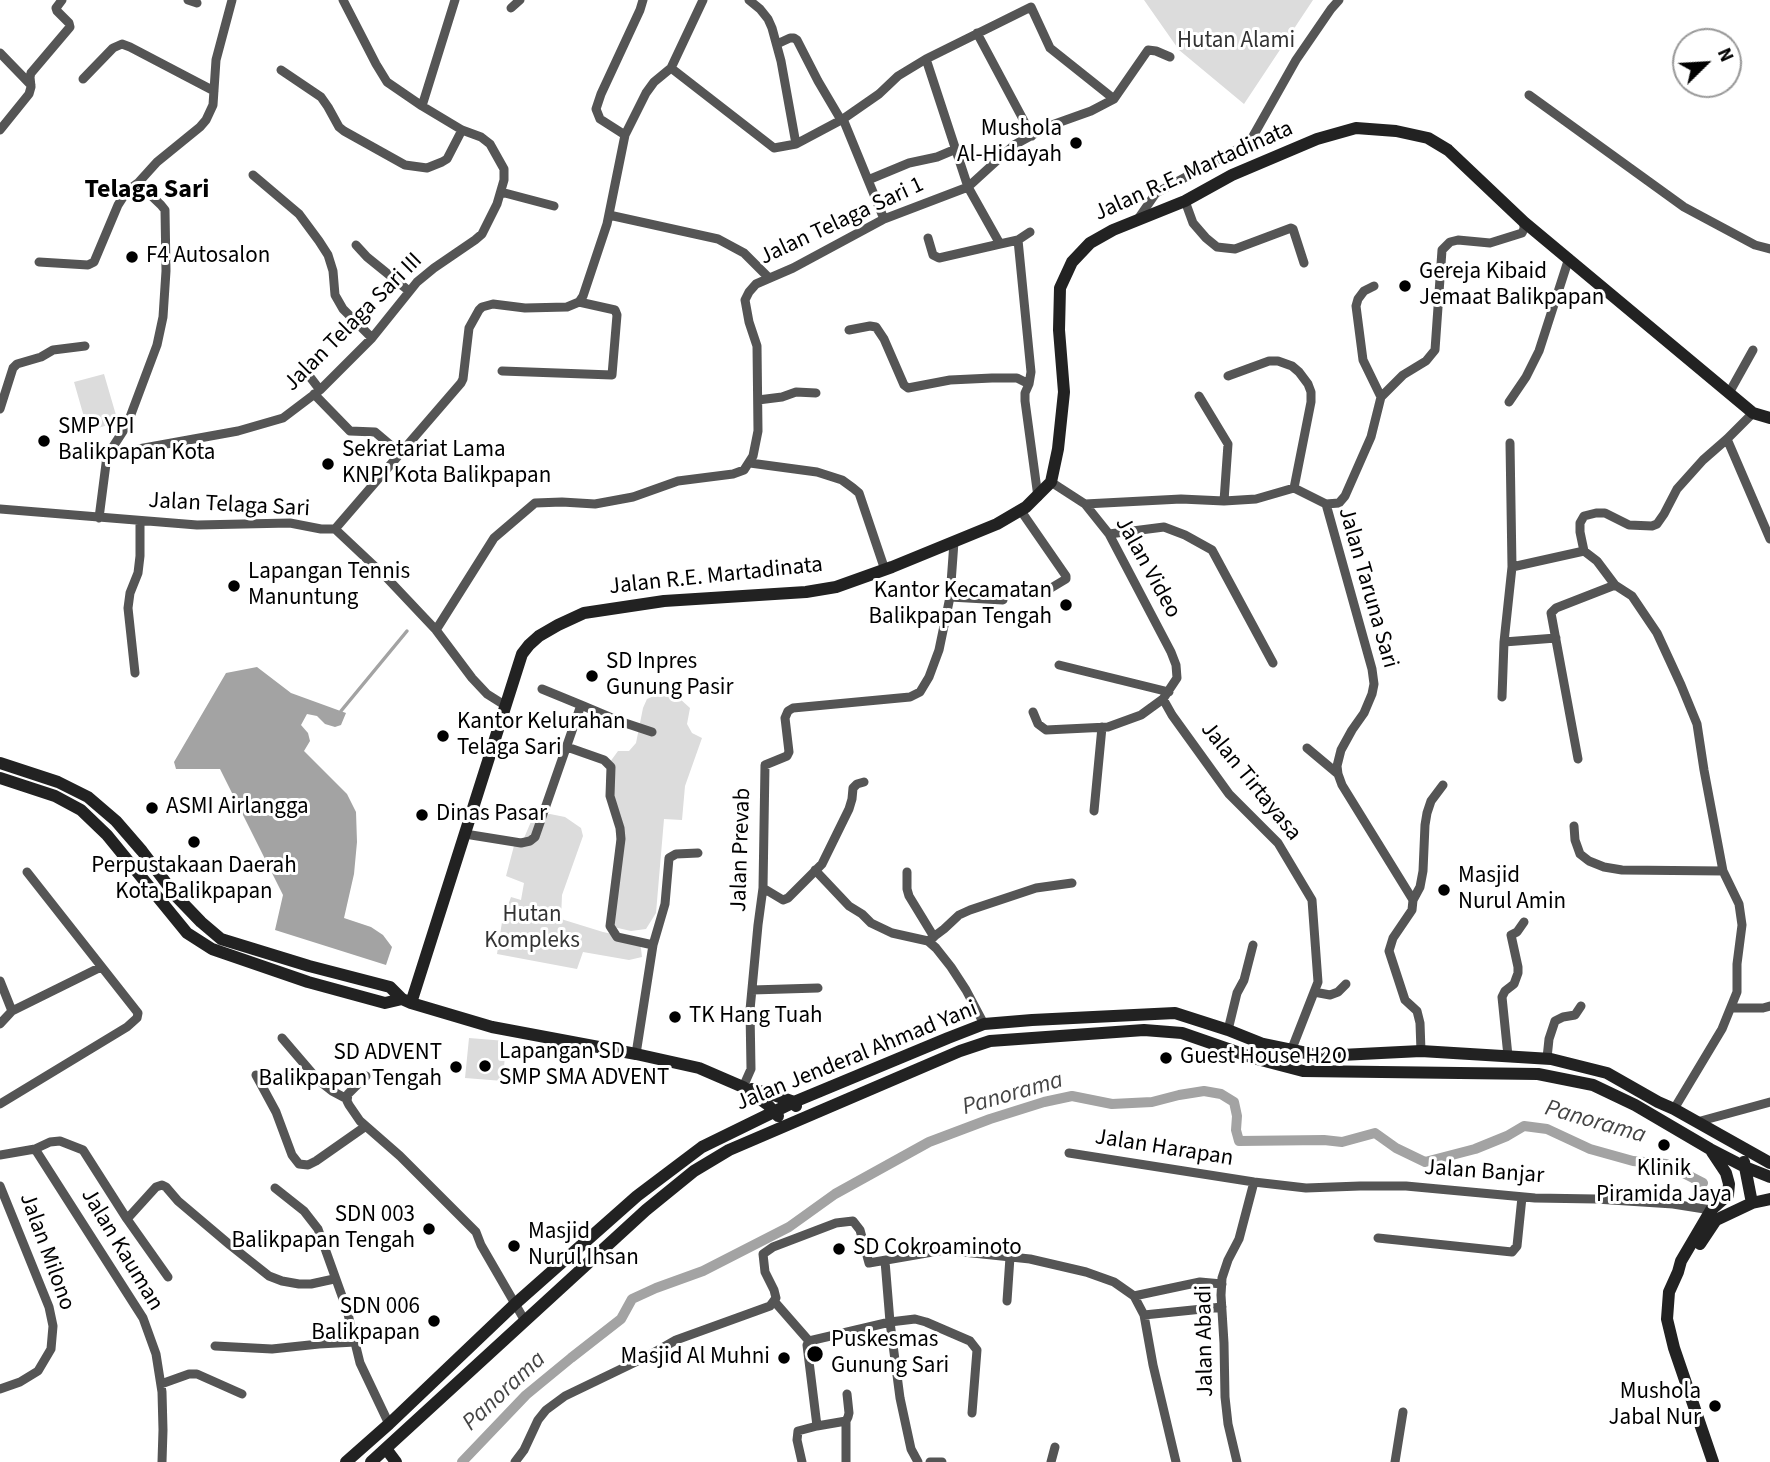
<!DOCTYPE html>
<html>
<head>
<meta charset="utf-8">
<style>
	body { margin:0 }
	#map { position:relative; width:1770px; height:1462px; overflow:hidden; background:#fff; font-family:"Source Sans 3",sans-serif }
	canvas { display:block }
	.north { position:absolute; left:1672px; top:28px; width:70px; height:70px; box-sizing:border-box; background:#fff; border:2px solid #999; border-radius:50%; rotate:66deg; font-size:19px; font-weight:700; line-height:28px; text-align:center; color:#000 }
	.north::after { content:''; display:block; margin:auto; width:24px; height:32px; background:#000; clip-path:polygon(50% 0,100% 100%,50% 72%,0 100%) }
</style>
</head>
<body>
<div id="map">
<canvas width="1770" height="1462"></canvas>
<div class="north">N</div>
</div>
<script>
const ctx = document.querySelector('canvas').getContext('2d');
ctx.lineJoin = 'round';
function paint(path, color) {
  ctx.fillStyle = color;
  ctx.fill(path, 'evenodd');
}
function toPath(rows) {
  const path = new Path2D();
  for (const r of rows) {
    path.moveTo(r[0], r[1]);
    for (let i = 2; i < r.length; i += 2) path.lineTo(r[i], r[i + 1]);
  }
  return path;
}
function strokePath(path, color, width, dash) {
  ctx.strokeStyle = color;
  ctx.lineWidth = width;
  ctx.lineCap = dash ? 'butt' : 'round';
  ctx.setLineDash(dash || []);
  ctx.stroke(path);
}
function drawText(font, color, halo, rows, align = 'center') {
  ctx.font = font + ' "Source Sans 3",sans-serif';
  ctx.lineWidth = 6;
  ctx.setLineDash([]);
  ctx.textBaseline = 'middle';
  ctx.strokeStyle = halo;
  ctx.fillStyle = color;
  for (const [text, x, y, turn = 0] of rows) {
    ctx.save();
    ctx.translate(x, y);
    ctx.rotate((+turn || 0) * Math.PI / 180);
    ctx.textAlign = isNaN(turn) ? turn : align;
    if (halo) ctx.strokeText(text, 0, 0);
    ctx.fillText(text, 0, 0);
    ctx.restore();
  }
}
const green = toPath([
	[1144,0,1313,0,1244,104,1179,50],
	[104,374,118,422,88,431,74,382],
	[656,695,679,698,690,708,687,724,692,733,702,738,685,786,682,820,664,819,656,913,646,929,631,931,609,926,616,845,617,820,610,762,618,751,629,751,636,743,643,708,647,699],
	[550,814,565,817,581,828,583,836,562,895,561,919,603,932,640,940,642,957,629,960,583,952,577,969,497,954,502,922,511,897,521,900,524,883,506,876,515,842,524,838,533,817],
	[469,1038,506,1041,503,1081,465,1078]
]);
const water = toPath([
	[257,667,291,693,346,713,341,725,335,727,325,724,317,716,307,714,301,725,308,733,310,741,304,751,347,794,356,812,357,842,354,874,344,918,371,927,383,935,392,947,386,965,275,930,283,895,220,769,176,769,174,762,226,673]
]);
const stream = toPath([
	[341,711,407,631]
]);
const canal = toPath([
	[462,1462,526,1395,571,1358,621,1319,632,1299,656,1288,703,1271,789,1227,835,1194,929,1142,990,1119,1044,1102,1072,1096,1112,1104,1152,1102,1179,1095,1204,1091,1221,1094,1234,1102,1237,1116,1236,1130,1239,1141,1324,1140,1342,1142,1375,1133,1396,1148,1425,1162,1475,1149,1507,1136,1524,1126,1547,1129,1590,1149,1633,1161,1666,1164,1703,1183]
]);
const street = toPath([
	[188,0,197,3],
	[749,0,760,9,768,19,772,28,781,61,796,144],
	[511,8,520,0],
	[977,33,1032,136],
	[777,44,790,38,794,38,797,40,818,81,841,120],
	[0,53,31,85],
	[671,68,703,0],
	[281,70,321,97,328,107,339,127,344,131,405,165,427,168,442,162,447,159,462,130],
	[83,79,113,48,122,44,130,47,214,91],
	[1529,95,1684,207,1755,245,1770,249],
	[1114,99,1148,50,1156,51,1170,57],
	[422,106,455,0],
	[843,119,879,94,898,76,926,59],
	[0,130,29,94,31,87,30,77,31,73,70,27,69,23,57,11,56,8,62,0],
	[625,135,600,119,596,109,601,94,640,10,643,0],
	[253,175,299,214,319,241,328,255,333,271,335,295,343,309,372,338],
	[868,180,909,163,937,157,956,149],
	[501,192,554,206],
	[1185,201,1193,223,1206,238,1217,247,1235,249,1291,228,1293,229,1304,263],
	[609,215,718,239,744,253,769,278],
	[1138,219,1156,193,1240,148,1252,138,1296,60,1331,9,1339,0],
	[1018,240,1031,372,1029,384,1025,393,1025,401,1038,497],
	[1000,244,1018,240,1030,232],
	[356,245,367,257,409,291],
	[39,262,88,265,94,262,118,205,127,191,138,183,157,162,200,127,206,120,213,105,216,60,232,0],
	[1374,286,1364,291,1358,299,1356,306,1363,360,1381,397,1403,375,1426,361,1435,350,1442,250,1450,242,1458,240,1490,243,1522,233,1524,229,1524,222],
	[849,330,870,326,876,327,884,339,904,385,908,388,950,380,992,378,1017,378,1029,384],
	[502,371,612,375,617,315,615,310,579,302],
	[307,373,320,390],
	[1228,376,1269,361,1278,361,1292,366,1299,372,1308,384,1311,392,1311,402,1294,488],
	[1729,393,1753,350],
	[314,394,350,431,375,432,401,454],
	[1199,396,1228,444,1224,501],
	[758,400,782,397,796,392,816,393],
	[1509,402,1526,377,1539,351,1569,258],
	[0,409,13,368,17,364,41,357,53,350,85,346],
	[1727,439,1770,539],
	[1510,443,1512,567,1584,551],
	[107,456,127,425,157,345,163,317,166,271,165,210,161,205,138,183],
	[750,463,817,472,842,480,853,488,859,493,885,570],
	[1085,504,1181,499,1224,501,1256,499,1294,488,1326,504,1372,669,1374,684,1372,694,1364,713,1352,730,1341,750,1337,766,1338,774,1342,785,1413,900,1412,910,1393,938,1389,951,1405,1000,1417,1011,1420,1023,1421,1051],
	[1326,504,1339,503,1345,496,1371,437,1381,397],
	[0,509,197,525,290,523,321,529,335,529,385,576,436,630,472,678,487,694,506,706],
	[1021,511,1066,576,1066,579,1046,591],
	[99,518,107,456,144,448,238,431,283,418,320,390,372,338,417,282,434,268,475,240,482,234,497,204,504,180,504,169,490,144,481,137,462,130,422,106,387,82,376,64,343,0],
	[335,529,461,383,463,379,469,328,479,310,482,307,493,304,525,308,567,307,579,302,583,296,607,224,625,135,646,93,654,82,671,68,774,148,796,144,843,119,884,219],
	[1109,534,1164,527,1185,535,1212,550,1273,663],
	[950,597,1003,600],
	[436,630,494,538,535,503,562,502,595,504,633,497,678,481,733,474,744,470,753,456,758,431,757,346,749,322,745,300,749,292,756,284,793,268,884,219,968,187,926,59,1031,7,1050,48,1114,99,1091,111,1049,126,1014,145,968,187,1000,244,939,258,933,255,928,238],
	[1504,642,1556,638],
	[1059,665,1169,692],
	[135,673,128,608,130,593,138,573,140,556,140,521],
	[542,689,581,705],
	[1502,697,1504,642,1512,567],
	[1163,699,1172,715,1229,794,1278,843,1312,900,1318,982,1291,1051],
	[1033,712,1038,724,1046,730,1108,727,1141,715,1163,699,1177,678,1176,665,1171,652,1109,534,1085,504,1051,482],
	[567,747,604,760,611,767,610,796,620,828,621,839,610,926,617,937,653,945],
	[1307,748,1338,774],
	[1578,759,1551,613,1556,608,1615,585],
	[1094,811,1102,727],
	[1574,826,1575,840,1580,854,1589,861,1604,867,1622,870,1723,871],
	[465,834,521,843,530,841,535,837,581,705,619,721,652,732],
	[815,870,849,906,862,914,871,923,892,933,928,941,936,948,951,967,966,990,984,1024],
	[907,872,907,889,909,896,934,937],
	[763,888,783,900,788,898,822,864,849,809,852,799,853,788,857,784,864,782],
	[1413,900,1420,887,1423,871,1425,825,1427,813,1431,801,1443,785],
	[928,941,944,929,959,915,970,910,1036,888,1072,883],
	[0,981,12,1011],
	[752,990,818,988],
	[1314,992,1330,995,1338,992,1346,984],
	[1731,1008,1763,1008,1770,1006],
	[0,1024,12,1011,101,967],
	[1228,1030,1237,993,1244,980,1253,945],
	[282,1038,318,1080,332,1091,347,1099],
	[636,1054,653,945,665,904,669,858,676,854,698,853],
	[1508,1056,1502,997,1505,991,1514,984,1518,973,1518,967,1511,935,1517,932,1524,922],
	[1547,1058,1549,1039,1555,1021,1563,1017,1575,1015,1581,1006],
	[256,1075,276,1112,292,1155,299,1164,308,1165,316,1161,366,1126],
	[366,1076,348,1094,347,1101,349,1105,360,1121,400,1156,476,1232,481,1245,525,1321],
	[743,1087,751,1069,750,1010,758,925,763,888,765,765,787,756,789,752,785,718,788,711,793,708,910,697,920,692,929,677,939,650,950,597,954,542],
	[0,1104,127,1027,137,1018,138,1013,27,872],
	[1674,1109,1722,1029,1737,992,1737,964,1742,925,1739,904,1723,871,1704,770,1697,724,1681,685,1657,633,1632,596,1615,585,1597,561,1584,551,1580,532,1580,523,1584,516,1596,513,1605,513,1629,525,1652,526,1657,524,1664,514,1677,489,1703,460,1727,439,1753,413],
	[1697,1122,1770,1102],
	[35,1149,143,1318,156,1354,162,1392,163,1430,162,1462],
	[1069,1153,1254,1182,1306,1188,1360,1186,1406,1186,1535,1198,1596,1199,1673,1204,1711,1210],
	[0,1155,35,1149,50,1142,60,1141,83,1150,127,1219,168,1277],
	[0,1186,49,1307,53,1326,51,1349,38,1371,20,1382,0,1389],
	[275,1188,304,1211,318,1229,347,1310,360,1363,389,1424],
	[127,1219,156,1187,162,1185,166,1187,178,1201,230,1245,269,1276,282,1281,299,1284,311,1284,334,1279],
	[1378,1238,1512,1252,1517,1246,1522,1197],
	[885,1261,890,1322,900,1398,911,1449,918,1462],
	[1134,1296,1200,1282,1222,1284],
	[774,1301,809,1341],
	[1007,1301,1010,1257],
	[1144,1315,1153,1365,1176,1462],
	[215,1346,272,1349,319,1344,355,1342],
	[161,1384,189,1374,197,1374,242,1394],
	[846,1421,846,1462],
	[817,1426,846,1421,848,1417,849,1413,847,1394],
	[515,1462,524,1450,538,1420,546,1410,565,1396,648,1356,676,1340,770,1306,776,1298,774,1290,765,1272,763,1254,773,1247,836,1223,853,1221,860,1230,869,1263,944,1250,1030,1259,1086,1272,1114,1282,1134,1296,1144,1315,1222,1307],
	[802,1462,797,1440,798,1431,817,1426,807,1345,809,1341,890,1322,915,1319,926,1322,970,1341,977,1350,972,1413],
	[930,1462,942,1462],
	[1051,1462,1055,1447],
	[1237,1462,1228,1424,1225,1397,1224,1343,1221,1295,1222,1278,1228,1260,1239,1239,1254,1182],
	[1395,1462,1403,1412]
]);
const secondary = toPath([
	[0,763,58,782,88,797,116,821,142,851,176,896,201,922,221,939,309,966,390,987,402,999,411,1003,492,1027,636,1054,699,1068,743,1087,767,1104,778,1116],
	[0,778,55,796,81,810,107,835,187,933,212,949,308,982,385,1003,402,999],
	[411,1003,522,654,529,645,539,636,558,625,584,613,664,601,806,592,836,587,892,567,997,524,1026,507,1051,482,1058,449,1064,392,1059,330,1060,288,1072,262,1090,243,1113,230,1185,201,1232,175,1317,139,1356,128,1396,131,1428,138,1448,150,1524,222,1753,413,1770,418],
	[752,1089,771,1094,794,1102,796,1106],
	[1712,1152,1726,1173,1729,1184,1728,1195,1711,1210,1681,1261,1678,1272,1669,1292,1667,1319,1674,1348,1713,1462],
	[1744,1162,1752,1203],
	[1700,1244,1716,1220,1752,1203,1770,1199],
	[387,1450,396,1462],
	[346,1462,389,1424,515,1304,637,1196,702,1147,794,1102,948,1038,984,1024,1032,1020,1175,1013,1228,1030,1263,1044,1321,1056,1421,1051,1551,1059,1607,1073,1658,1102,1674,1109,1770,1163],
	[371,1462,646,1210,694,1171,729,1150,960,1051,990,1041,1144,1030,1182,1033,1257,1059,1303,1071,1538,1074,1593,1085,1635,1105,1710,1149,1745,1167,1770,1177]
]);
const markers = [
	[1076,143,7,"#000"],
	[132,257,7,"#000"],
	[1405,286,7,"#000"],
	[44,441,7,"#000"],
	[328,464,7,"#000"],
	[234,586,7,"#000"],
	[1066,605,7,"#000"],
	[592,676,7,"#000"],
	[443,736,7,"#000"],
	[152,808,7,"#000"],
	[422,815,7,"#000"],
	[194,842,7,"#000"],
	[1444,890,7,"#000"],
	[675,1017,7,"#000"],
	[1166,1058,7,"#000"],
	[485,1066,7,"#000"],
	[456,1067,7,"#000"],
	[1664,1145,7,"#000"],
	[429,1229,7,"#000"],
	[514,1246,7,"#000"],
	[839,1249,7,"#000"],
	[434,1321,7,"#000"],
	[815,1354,9,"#000"],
	[784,1358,7,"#000"],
	[1715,1406,7,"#000"]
];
const parkNames = [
	["Hutan Alami",1236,42],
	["Hutan",532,916],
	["Kompleks",532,942]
];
const poiNames = [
	["Mushola",1062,130,"right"],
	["Al-Hidayah",1062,156,"right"],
	["F4 Autosalon",146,257],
	["Gereja Kibaid",1419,273],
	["Jemaat Balikpapan",1419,299],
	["SMP YPI",58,428],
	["Balikpapan Kota",58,454],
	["Sekretariat Lama",342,451],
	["KNPI Kota Balikpapan",342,477],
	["Lapangan Tennis",248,573],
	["Manuntung",248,599],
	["Kantor Kecamatan",1052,592,"right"],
	["Balikpapan Tengah",1052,618,"right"],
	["SD Inpres",606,663],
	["Gunung Pasir",606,689],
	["Kantor Kelurahan",457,723],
	["Telaga Sari",457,749],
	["ASMI Airlangga",166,808],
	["Dinas Pasar",436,815],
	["Perpustakaan Daerah",194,867,"center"],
	["Kota Balikpapan",194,893,"center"],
	["Masjid",1458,877],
	["Nurul Amin",1458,903],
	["TK Hang Tuah",689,1017],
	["Lapangan SD",499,1053],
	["SMP SMA ADVENT",499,1079],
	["SD ADVENT",442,1054,"right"],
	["Balikpapan Tengah",442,1080,"right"],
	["Guest House H2O",1180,1058],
	["Klinik",1664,1170,"center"],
	["Piramida Jaya",1664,1196,"center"],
	["SDN 003",415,1216,"right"],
	["Balikpapan Tengah",415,1242,"right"],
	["Masjid",528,1233],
	["Nurul Ihsan",528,1259],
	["SD Cokroaminoto",853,1249],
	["SDN 006",420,1308,"right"],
	["Balikpapan",420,1334,"right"],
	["Puskesmas",831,1341],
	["Gunung Sari",831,1367],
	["Masjid Al Muhni",770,1358,"right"],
	["Mushola",1701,1393,"right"],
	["Jabal Nur",1701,1419,"right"]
];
const streetNames = [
	["Jalan R.E. Martadinata",1194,172,-24],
	["Jalan Telaga Sari 1",842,222,-25],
	["Jalan Telaga Sari III",354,323,-45],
	["Jalan Telaga Sari",229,506,3],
	["Jalan Video",1147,568,61],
	["Jalan R.E. Martadinata",716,577,-6],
	["Jalan Taruna Sari",1367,588,74],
	["Jalan Tirtayasa",1250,782,51],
	["Jalan Prevab",742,850,-88],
	["Jalan Jenderal Ahmad Yani",857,1057,-22],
	["Jalan Harapan",1164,1149,9],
	["Jalan Banjar",1484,1173,4],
	["Jalan Kauman",121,1250,59],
	["Jalan Milono",46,1252,70],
	["Jalan Abadi",1206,1341,-91]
];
const waterNames = [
	["Panorama",1013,1095,-16],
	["Panorama",1595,1123,16],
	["Panorama",505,1392,-43]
];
const quarterNames = [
	["Telaga Sari",147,191]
];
paint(green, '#dcdcdc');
paint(water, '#a3a3a3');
strokePath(stream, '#a3a3a3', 3.5);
strokePath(canal, '#a3a3a3', 10);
strokePath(street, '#555', 9);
strokePath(secondary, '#222', 12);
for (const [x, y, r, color] of markers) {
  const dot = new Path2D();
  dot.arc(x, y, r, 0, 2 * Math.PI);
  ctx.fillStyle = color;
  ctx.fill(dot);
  strokePath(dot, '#fff', 2.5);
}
drawText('23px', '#333', '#fff', parkNames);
drawText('23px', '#000', '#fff', poiNames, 'left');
drawText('23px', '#000', '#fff', streetNames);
drawText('italic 24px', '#444', '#fff', waterNames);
drawText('bold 26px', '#000', '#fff', quarterNames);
</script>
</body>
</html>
